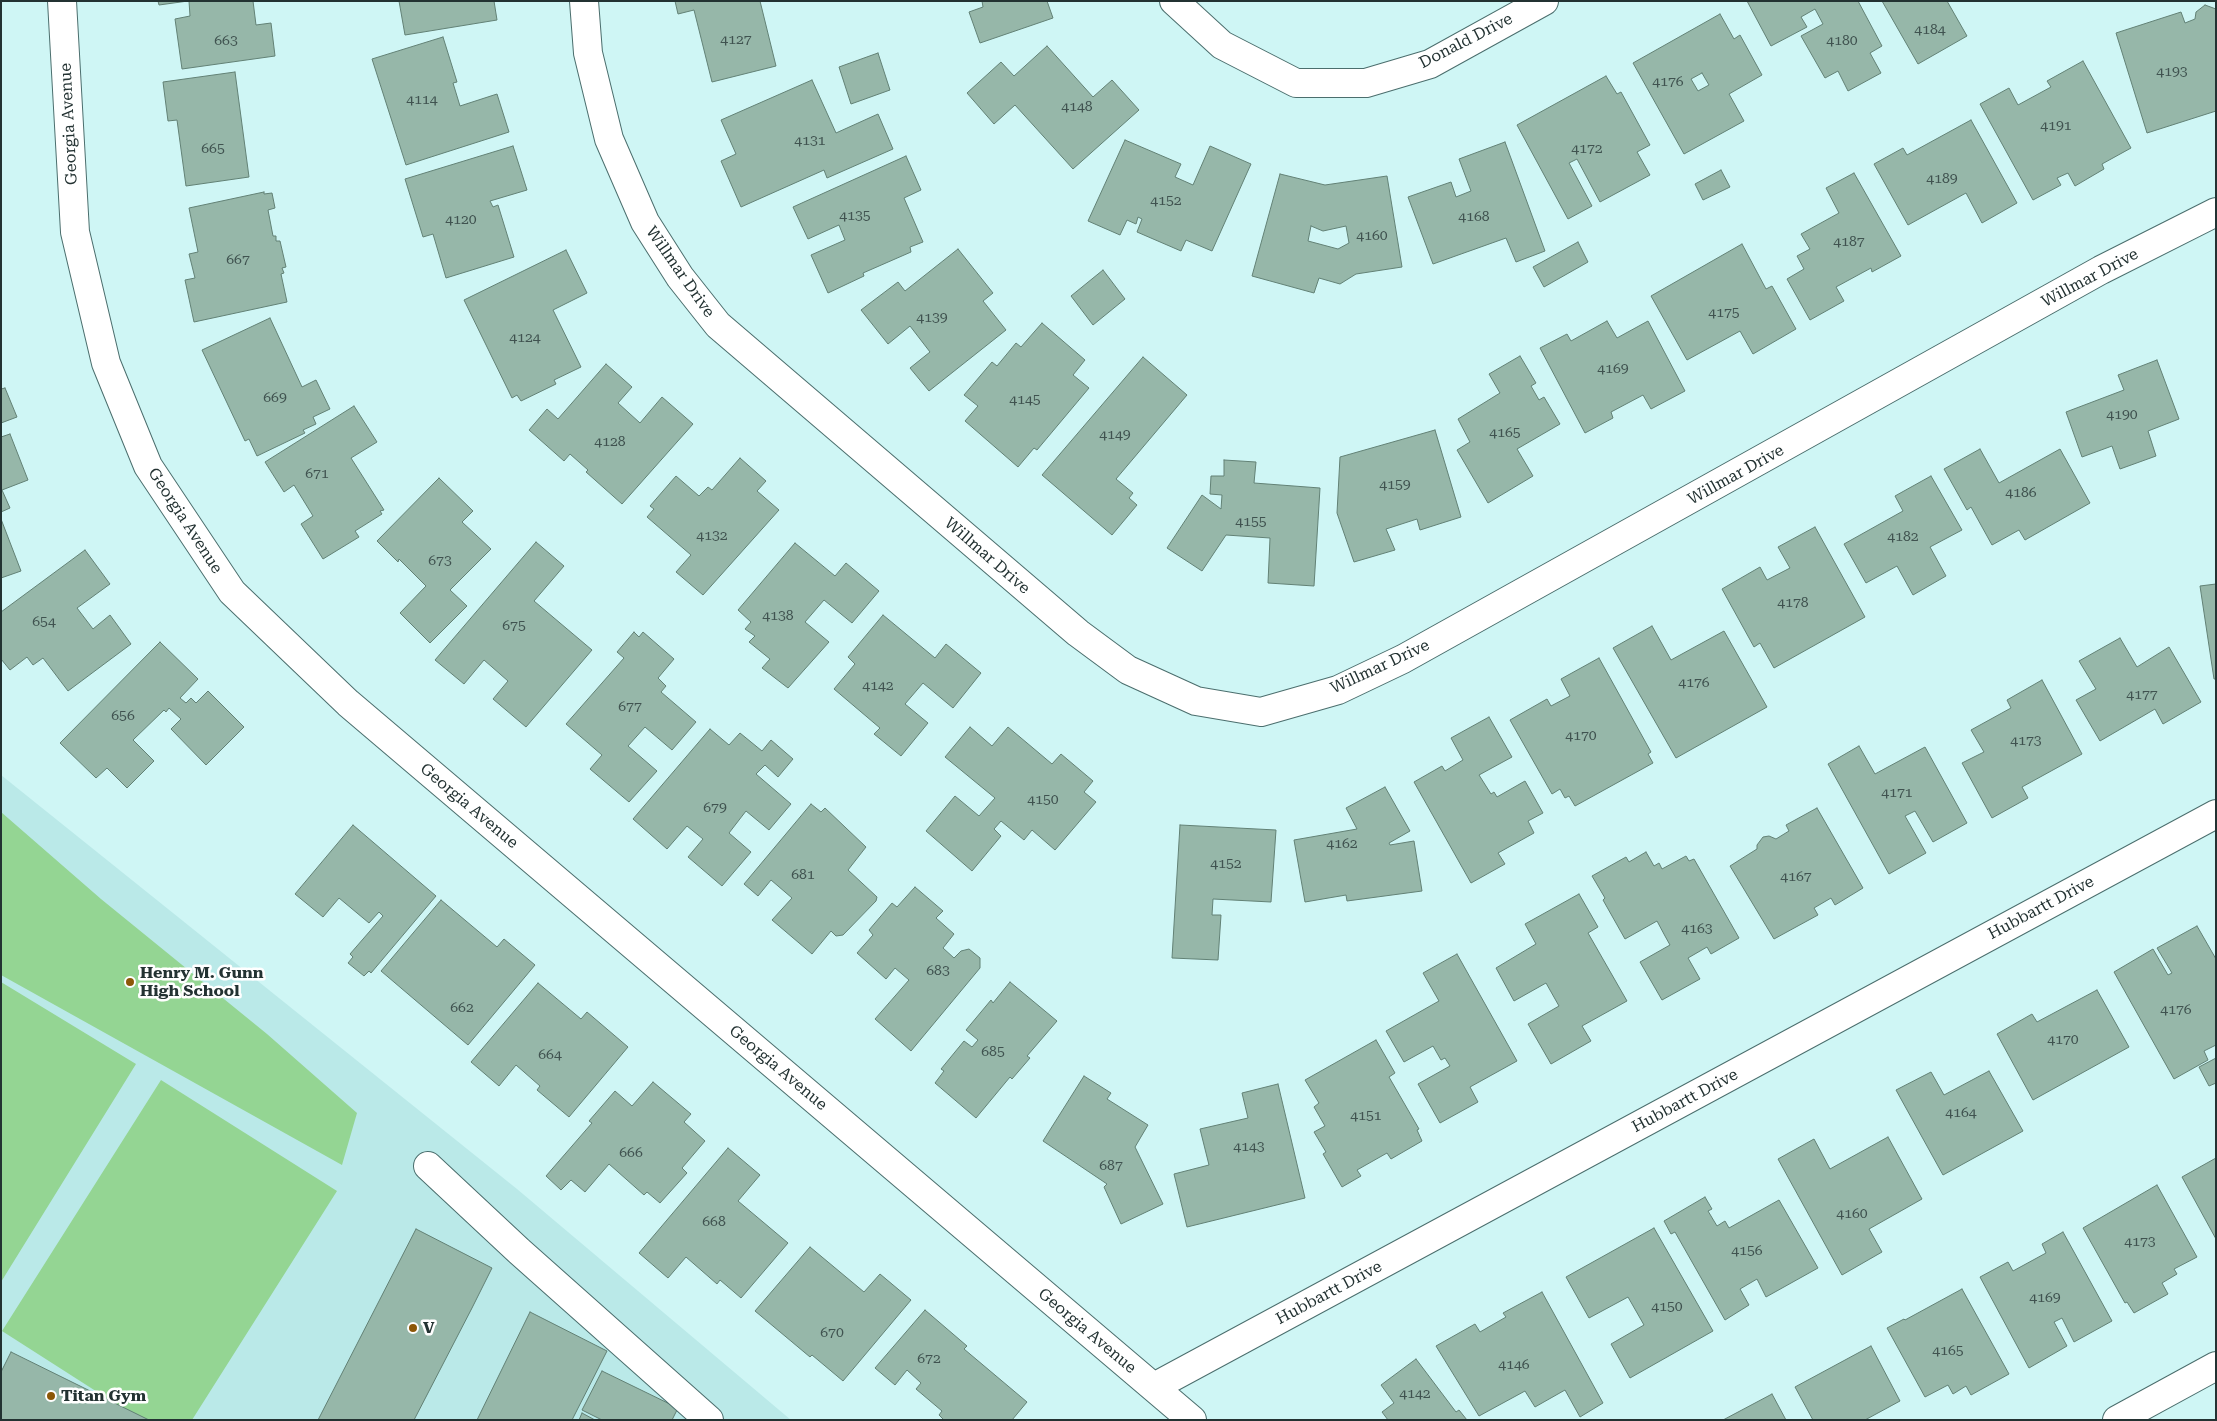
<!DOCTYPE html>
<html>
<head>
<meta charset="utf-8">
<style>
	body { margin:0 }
	#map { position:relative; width:2217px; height:1421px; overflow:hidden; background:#cff6f5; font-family:"Roboto Serif",serif }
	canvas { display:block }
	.frame { position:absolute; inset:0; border:2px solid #233232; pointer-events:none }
</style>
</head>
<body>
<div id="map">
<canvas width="2217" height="1421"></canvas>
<div class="frame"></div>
</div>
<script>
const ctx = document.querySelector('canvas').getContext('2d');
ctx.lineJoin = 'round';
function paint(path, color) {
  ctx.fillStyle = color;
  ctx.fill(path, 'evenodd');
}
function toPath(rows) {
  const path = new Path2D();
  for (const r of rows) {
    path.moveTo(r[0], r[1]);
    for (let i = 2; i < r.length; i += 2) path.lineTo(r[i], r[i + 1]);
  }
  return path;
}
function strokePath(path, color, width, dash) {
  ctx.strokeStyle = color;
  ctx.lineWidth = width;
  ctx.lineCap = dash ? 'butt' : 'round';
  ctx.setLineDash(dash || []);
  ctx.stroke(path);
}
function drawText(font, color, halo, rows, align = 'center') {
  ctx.font = font + ' "Roboto Serif",serif';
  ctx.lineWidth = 5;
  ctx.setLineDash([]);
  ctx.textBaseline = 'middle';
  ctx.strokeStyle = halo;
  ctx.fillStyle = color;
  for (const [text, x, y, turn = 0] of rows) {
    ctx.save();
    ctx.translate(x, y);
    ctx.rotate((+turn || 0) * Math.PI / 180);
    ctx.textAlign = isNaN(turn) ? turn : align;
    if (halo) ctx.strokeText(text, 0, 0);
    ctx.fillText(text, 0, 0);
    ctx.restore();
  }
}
const built = toPath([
	[1,775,517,1189,791,1420,1,1420]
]);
const green = toPath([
	[1,812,101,899,267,1034,357,1113,342,1165,1,975],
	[1,982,136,1064,1,1282],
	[161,1080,337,1191,192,1420,141,1420,2,1331]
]);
const building = toPath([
	[158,1,188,1,159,5,158,1],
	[189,1,253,1,256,25,271,23,275,56,182,69,175,19,190,16,189,1],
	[399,1,494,1,497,20,405,35,399,1],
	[675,1,760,1,776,66,712,82,694,10,678,14,675,1],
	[982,1,1047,1,1053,18,980,43,969,12,983,7,982,1],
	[1747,1,1858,1,1882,46,1870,53,1881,73,1848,91,1838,71,1825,78,1801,36,1823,24,1815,9,1801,17,1807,27,1771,46,1747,1],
	[1882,1,1947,1,1967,36,1918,64,1882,1],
	[2205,5,2216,9,2216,111,2147,133,2116,33,2181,12,2185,23,2195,19,2196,12,2205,5],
	[1720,14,1734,39,1740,35,1762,75,1729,94,1744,121,1684,154,1633,63,1720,14],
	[1702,73,1709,85,1698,91,1691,79,1702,73],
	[443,37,457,82,453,83,460,106,497,94,509,132,406,165,372,59,443,37],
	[1047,46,1093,97,1112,80,1139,110,1073,169,1015,105,994,124,967,93,1001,62,1014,76,1047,46],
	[878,53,890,90,851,104,839,67,878,53],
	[2083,61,2131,148,2102,164,2104,169,2075,186,2068,173,2057,178,2061,185,2033,200,1980,104,2009,88,2018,105,2051,87,2047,81,2083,61],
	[235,72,249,177,186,186,177,120,168,121,163,82,235,72],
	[1606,76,1617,94,1621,92,1650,145,1637,152,1650,175,1600,202,1577,159,1569,163,1592,206,1568,219,1517,125,1606,76],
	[812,80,836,133,878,114,893,149,827,178,824,170,741,207,721,161,736,154,721,120,812,80],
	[1971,120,2017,203,1982,223,1966,193,1908,225,1874,164,1903,148,1907,155,1971,120],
	[1125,140,1181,164,1175,177,1193,185,1210,146,1251,164,1212,251,1186,240,1181,251,1137,232,1142,219,1138,217,1136,224,1127,220,1120,235,1088,221,1125,140],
	[1505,142,1545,251,1516,262,1506,238,1433,264,1408,197,1451,182,1456,197,1471,191,1459,159,1505,142],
	[513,146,527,190,490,201,493,207,498,205,514,257,446,278,433,234,423,237,405,179,513,146],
	[906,156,921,190,904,198,923,242,910,247,911,252,863,273,864,276,828,293,811,255,845,240,839,225,808,239,793,207,906,156],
	[1721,170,1730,187,1703,200,1695,184,1721,170],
	[1854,173,1901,256,1872,272,1871,268,1836,287,1844,301,1810,320,1787,279,1804,269,1797,256,1810,249,1801,234,1839,213,1826,188,1854,173],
	[1280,174,1325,185,1387,176,1402,267,1356,274,1340,284,1319,278,1314,293,1252,276,1280,174],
	[1311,226,1323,231,1346,226,1349,243,1338,249,1308,241,1311,226],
	[264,192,264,194,272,193,275,208,268,210,273,236,276,236,276,241,280,241,286,267,282,268,284,273,281,274,287,302,194,322,185,280,195,278,189,254,198,252,189,208,264,192],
	[1578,242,1588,262,1544,287,1533,267,1578,242],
	[1742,244,1766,289,1772,286,1796,329,1753,354,1740,331,1687,360,1651,296,1742,244],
	[958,249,993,293,983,301,1006,330,929,391,910,368,930,352,910,326,888,344,861,310,898,282,905,291,958,249],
	[566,250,587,293,553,310,581,367,554,380,556,384,521,401,517,395,512,398,464,300,566,250],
	[1103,270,1125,299,1093,325,1071,296,1103,270],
	[270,318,302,387,316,380,330,409,313,417,316,424,303,430,305,433,257,456,249,439,245,441,202,350,270,318],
	[1607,321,1617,338,1648,321,1685,391,1651,409,1643,395,1611,412,1613,418,1585,433,1540,348,1567,334,1571,341,1607,321],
	[1042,323,1085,360,1073,375,1089,388,1037,450,1034,448,1018,467,965,421,978,406,964,395,992,362,997,366,1016,343,1021,347,1042,323],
	[1520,356,1536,383,1531,386,1539,400,1544,397,1560,424,1517,449,1533,476,1488,503,1457,450,1470,442,1458,419,1500,393,1489,374,1520,356],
	[1143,357,1187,395,1116,479,1133,493,1129,498,1137,505,1112,535,1042,475,1143,357],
	[2157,360,2179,419,2148,431,2156,456,2120,469,2112,446,2082,457,2066,412,2124,390,2118,375,2157,360],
	[606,364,632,387,618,403,640,423,662,397,693,424,622,504,586,472,588,470,570,454,564,461,529,430,547,409,558,419,606,364],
	[5,388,17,417,1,423,1,389,5,388],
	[354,406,377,442,351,458,384,510,380,511,382,514,355,531,359,537,323,559,301,524,313,516,294,485,284,492,265,462,354,406],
	[1435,430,1461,517,1420,530,1417,519,1386,529,1395,550,1354,562,1337,513,1340,457,1435,430],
	[10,434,28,480,2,490,10,508,1,512,1,437,10,434],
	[1980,449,1999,483,2060,449,2090,503,2025,540,2019,530,1992,545,1971,507,1967,510,1944,469,1980,449],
	[740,458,766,481,757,491,779,510,703,595,676,572,691,555,647,517,654,509,650,506,676,476,699,496,708,487,712,490,740,458],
	[1224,460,1256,462,1254,483,1320,488,1314,586,1268,583,1270,538,1226,535,1202,571,1167,548,1202,495,1221,509,1222,495,1210,494,1211,476,1224,476,1224,460],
	[1931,476,1962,530,1930,547,1946,576,1913,595,1897,566,1866,583,1844,544,1903,511,1895,496,1931,476],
	[439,478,473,511,462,522,491,549,450,590,467,606,430,643,400,613,426,586,399,559,398,562,377,541,439,478],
	[1,519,21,571,1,578,1,519],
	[1815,527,1865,617,1774,668,1760,643,1754,647,1722,589,1760,567,1767,580,1790,568,1778,547,1815,527],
	[536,542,564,566,534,601,592,650,526,727,493,699,508,681,484,660,464,684,435,660,536,542],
	[795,543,835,576,846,563,879,591,852,623,824,600,805,622,829,642,788,688,762,668,770,659,749,642,755,636,745,629,751,622,738,610,795,543],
	[85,550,110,584,77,608,93,629,110,615,131,644,68,691,43,658,33,665,27,657,10,670,1,659,1,612,85,550],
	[2216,584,2216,679,2214,679,2200,586,2216,584],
	[883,615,935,658,946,644,981,673,953,708,923,683,905,704,928,723,901,756,874,734,880,728,834,689,855,664,848,657,883,615],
	[1652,626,1671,660,1724,631,1767,707,1676,758,1613,648,1652,626],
	[634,632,639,637,643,632,674,659,658,678,666,686,661,692,696,722,672,750,645,727,628,746,657,771,629,802,590,769,602,755,566,724,624,658,617,652,634,632],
	[2120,638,2137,667,2169,647,2201,702,2163,724,2155,709,2100,741,2076,700,2096,689,2079,661,2120,638],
	[160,642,198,679,180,698,186,703,191,698,196,703,208,691,244,727,206,765,171,729,181,719,169,708,166,712,164,710,133,740,154,761,127,788,107,768,96,778,60,743,160,642],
	[1599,658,1651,752,1648,754,1653,763,1575,806,1569,796,1565,798,1560,789,1552,794,1510,720,1547,699,1551,706,1570,696,1561,679,1599,658],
	[2042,680,2082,754,2022,787,2028,798,1992,818,1962,763,1984,752,1971,730,2011,708,2007,700,2042,680],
	[1489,717,1512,757,1479,775,1491,794,1494,792,1497,797,1525,781,1543,813,1528,821,1534,833,1498,853,1505,864,1471,883,1414,782,1442,766,1445,771,1463,760,1451,738,1489,717],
	[970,727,992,746,1008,727,1052,764,1061,754,1093,781,1084,792,1096,802,1055,850,1032,830,1024,840,1001,821,994,829,1001,836,972,871,926,831,955,796,979,816,995,798,945,757,970,727],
	[710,729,729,745,740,733,762,751,771,740,793,759,778,777,765,765,756,774,791,804,769,830,746,811,729,833,751,852,722,886,688,857,703,839,687,826,667,849,633,819,710,729],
	[1859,746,1875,774,1925,747,1967,823,1933,842,1915,811,1905,816,1926,853,1889,874,1828,764,1859,746],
	[1385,787,1410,831,1389,843,1390,845,1414,841,1422,891,1347,901,1346,895,1305,902,1294,840,1357,829,1346,808,1385,787],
	[811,804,821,812,825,808,866,847,848,870,877,897,876,901,843,935,836,936,831,931,812,954,772,920,792,898,771,880,758,896,744,884,811,804],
	[1817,808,1863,888,1835,905,1831,898,1814,908,1818,915,1774,939,1730,866,1757,849,1757,845,1763,837,1769,836,1776,839,1789,831,1786,825,1817,808],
	[353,825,436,896,371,973,369,971,364,976,348,963,353,957,350,954,383,916,379,912,369,923,339,898,323,917,295,894,353,825],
	[1180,825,1276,830,1271,902,1213,899,1212,915,1221,915,1218,960,1172,958,1180,825],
	[1646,852,1654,866,1659,863,1662,869,1686,856,1689,861,1694,859,1739,938,1711,954,1707,947,1688,958,1700,979,1662,1000,1640,962,1670,945,1665,936,1657,921,1625,939,1603,900,1605,898,1592,876,1626,857,1629,862,1646,852],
	[915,887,943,911,936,918,954,934,943,948,954,958,961,951,969,949,980,958,980,968,911,1051,875,1019,909,980,895,968,886,979,857,953,873,935,869,930,892,903,897,907,915,887],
	[1579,894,1598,927,1588,933,1627,1001,1582,1026,1591,1041,1551,1064,1528,1024,1559,1006,1546,983,1514,1001,1496,968,1536,944,1525,924,1579,894],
	[441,900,497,947,504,939,535,965,468,1045,381,971,441,900],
	[2197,926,2216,959,2216,1045,2204,1051,2208,1060,2174,1079,2114,972,2153,949,2168,975,2172,973,2157,948,2197,926],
	[1457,954,1517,1061,1470,1087,1478,1102,1440,1123,1418,1084,1450,1066,1445,1058,1441,1060,1433,1046,1404,1062,1386,1031,1439,1001,1423,973,1457,954],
	[1010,982,1057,1021,1027,1056,1030,1058,1012,1079,1010,1077,976,1118,935,1083,944,1071,941,1069,964,1041,972,1047,978,1040,966,1030,991,1000,993,1003,1010,982],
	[538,983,581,1019,587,1012,628,1047,569,1117,537,1090,540,1086,516,1065,499,1086,471,1062,538,983],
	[2097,990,2129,1047,2033,1100,1997,1034,2032,1014,2037,1022,2097,990],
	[1376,1040,1395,1073,1389,1077,1419,1129,1417,1130,1422,1141,1391,1159,1387,1153,1357,1170,1361,1176,1342,1187,1323,1154,1326,1152,1314,1132,1325,1126,1314,1107,1319,1103,1305,1080,1376,1040],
	[2216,1058,2216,1083,2209,1086,2199,1067,2216,1058],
	[1989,1071,2023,1131,1943,1175,1896,1090,1931,1072,1944,1095,1989,1071],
	[1084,1076,1111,1093,1107,1099,1148,1125,1135,1147,1163,1204,1121,1224,1104,1187,1107,1184,1043,1141,1084,1076],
	[653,1082,691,1114,684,1122,705,1141,682,1168,687,1173,660,1203,647,1192,644,1195,609,1164,585,1192,571,1180,561,1190,546,1176,592,1123,589,1121,615,1091,632,1106,653,1082],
	[1278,1084,1305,1198,1187,1227,1174,1174,1209,1165,1200,1129,1248,1118,1242,1093,1278,1084],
	[1888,1137,1922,1199,1869,1229,1882,1252,1842,1275,1778,1159,1814,1139,1830,1169,1888,1137],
	[728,1148,760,1175,738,1201,788,1243,741,1298,720,1280,717,1284,686,1257,668,1278,639,1253,728,1148],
	[2216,1158,2216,1239,2182,1177,2216,1158],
	[2157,1185,2197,1257,2174,1269,2177,1274,2162,1283,2168,1294,2134,1313,2127,1302,2125,1303,2083,1228,2157,1185],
	[1705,1197,1712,1209,1708,1211,1717,1226,1725,1221,1729,1228,1779,1200,1818,1268,1766,1297,1757,1279,1740,1289,1749,1305,1725,1320,1675,1232,1671,1234,1664,1221,1705,1197],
	[1654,1228,1713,1331,1630,1378,1611,1344,1644,1325,1628,1297,1589,1318,1566,1277,1654,1228],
	[416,1229,492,1268,472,1308,414,1420,318,1420,416,1229],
	[2063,1232,2112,1321,2074,1342,2062,1318,2054,1322,2067,1346,2029,1368,1980,1277,2008,1262,2013,1271,2046,1253,2042,1244,2063,1232],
	[810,1247,864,1292,880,1274,911,1300,843,1381,812,1355,810,1357,755,1311,810,1247],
	[1962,1289,2009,1374,1971,1395,1966,1386,1953,1394,1948,1385,1925,1397,1887,1328,1904,1319,1905,1320,1962,1289],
	[1542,1292,1603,1403,1580,1417,1565,1390,1535,1407,1525,1391,1479,1416,1436,1346,1475,1324,1480,1332,1506,1317,1503,1313,1542,1292],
	[925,1310,967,1346,964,1349,1027,1402,1012,1420,944,1420,939,1415,942,1411,916,1389,921,1383,907,1370,895,1385,875,1368,925,1310],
	[530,1312,607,1351,572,1420,477,1420,530,1312],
	[1871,1346,1900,1401,1865,1420,1813,1420,1795,1387,1871,1346],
	[11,1352,149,1420,1,1420,1,1372,11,1352],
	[1416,1359,1456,1412,1459,1410,1467,1420,1388,1420,1382,1412,1394,1403,1381,1385,1416,1359],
	[602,1371,678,1408,672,1420,602,1420,582,1410,602,1371],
	[1772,1394,1786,1420,1723,1420,1772,1394],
	[582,1413,595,1420,579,1420,582,1413]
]);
const minor = toPath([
	[62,1,75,232,106,363,148,466,232,592,348,703,1192,1420],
	[584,1,588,53,609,139,645,222,680,277,718,325,1078,633,1128,670,1196,701,1261,712,1338,690,1403,659,2101,270,2216,212],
	[1174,1,1222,45,1296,83,1366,83,1430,64,1544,1],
	[428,1166,519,1251,709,1420],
	[1154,1387,2216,814],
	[2117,1420,2216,1366]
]);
const markers = [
	[130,982,5,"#8c5707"],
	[413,1328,5,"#8c5707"],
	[51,1396,5,"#8c5707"]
];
const numberNames = [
	["4184",1930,30],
	["4127",736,40],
	["663",226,41],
	["4180",1842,41],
	["4193",2172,72],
	["4176",1668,82],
	["4114",422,100],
	["4148",1077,107],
	["4191",2056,126],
	["4131",810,141],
	["665",213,149],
	["4172",1587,149],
	["4189",1942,179],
	["4152",1166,201],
	["4135",855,216],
	["4168",1474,217],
	["4120",461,220],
	["4160",1372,236],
	["4187",1849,242],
	["667",238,260],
	["4175",1724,313],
	["4139",932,318],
	["4124",525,338],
	["4169",1613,369],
	["669",275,398],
	["4145",1025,400],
	["4190",2122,415],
	["4165",1505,433],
	["4149",1115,435],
	["4128",610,442],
	["671",317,474],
	["4159",1395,485],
	["4186",2021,493],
	["4155",1251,522],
	["4132",712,536],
	["4182",1903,537],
	["673",440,561],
	["4178",1793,603],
	["4138",778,616],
	["654",44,622],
	["675",514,626],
	["4176",1694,683],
	["4142",878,686],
	["4177",2142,695],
	["677",630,707],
	["656",123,716],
	["4170",1581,736],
	["4173",2026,741],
	["4171",1897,793],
	["4150",1043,800],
	["679",715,808],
	["4162",1342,844],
	["4152",1226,864],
	["681",803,875],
	["4167",1796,877],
	["4163",1697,929],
	["683",938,971],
	["662",462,1008],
	["4176",2176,1010],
	["4170",2063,1040],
	["685",993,1052],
	["664",550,1055],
	["4164",1961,1113],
	["4151",1366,1116],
	["4143",1249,1147],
	["666",631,1153],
	["687",1111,1166],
	["4160",1852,1214],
	["668",714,1222],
	["4173",2140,1242],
	["4156",1747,1251],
	["4169",2045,1298],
	["4150",1667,1307],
	["670",832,1333],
	["4165",1948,1351],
	["672",929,1359],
	["4146",1514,1365],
	["4142",1415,1394]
];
const streetNames = [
	["Donald Drive",1466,41,-27],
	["Georgia Avenue",69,124,-93],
	["Willmar Drive",680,272,55],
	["Willmar Drive",2090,278,-28],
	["Willmar Drive",1736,475,-29],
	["Georgia Avenue",185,521,57],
	["Willmar Drive",987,556,41],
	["Willmar Drive",1380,667,-25],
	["Georgia Avenue",469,806,40],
	["Hubbartt Drive",2041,908,-28],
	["Georgia Avenue",778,1068,40],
	["Hubbartt Drive",1685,1101,-28],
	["Hubbartt Drive",1329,1293,-28],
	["Georgia Avenue",1087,1331,40]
];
const poiNames = [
	["Henry M. Gunn",140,973],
	["High School",140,991],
	["V",423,1328],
	["Titan Gym",61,1396]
];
paint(built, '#bae9e8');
paint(green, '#94d593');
paint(building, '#96b7a9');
strokePath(building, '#628175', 1);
strokePath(minor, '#4b6e6d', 30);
strokePath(minor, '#fff', 28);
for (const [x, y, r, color] of markers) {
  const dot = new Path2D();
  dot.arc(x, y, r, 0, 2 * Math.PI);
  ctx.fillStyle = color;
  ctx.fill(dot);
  strokePath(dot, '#fff', 2);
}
drawText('14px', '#405350', null, numberNames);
drawText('16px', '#233232', '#fff', streetNames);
drawText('bold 16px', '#233232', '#fff', poiNames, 'left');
</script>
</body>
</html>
